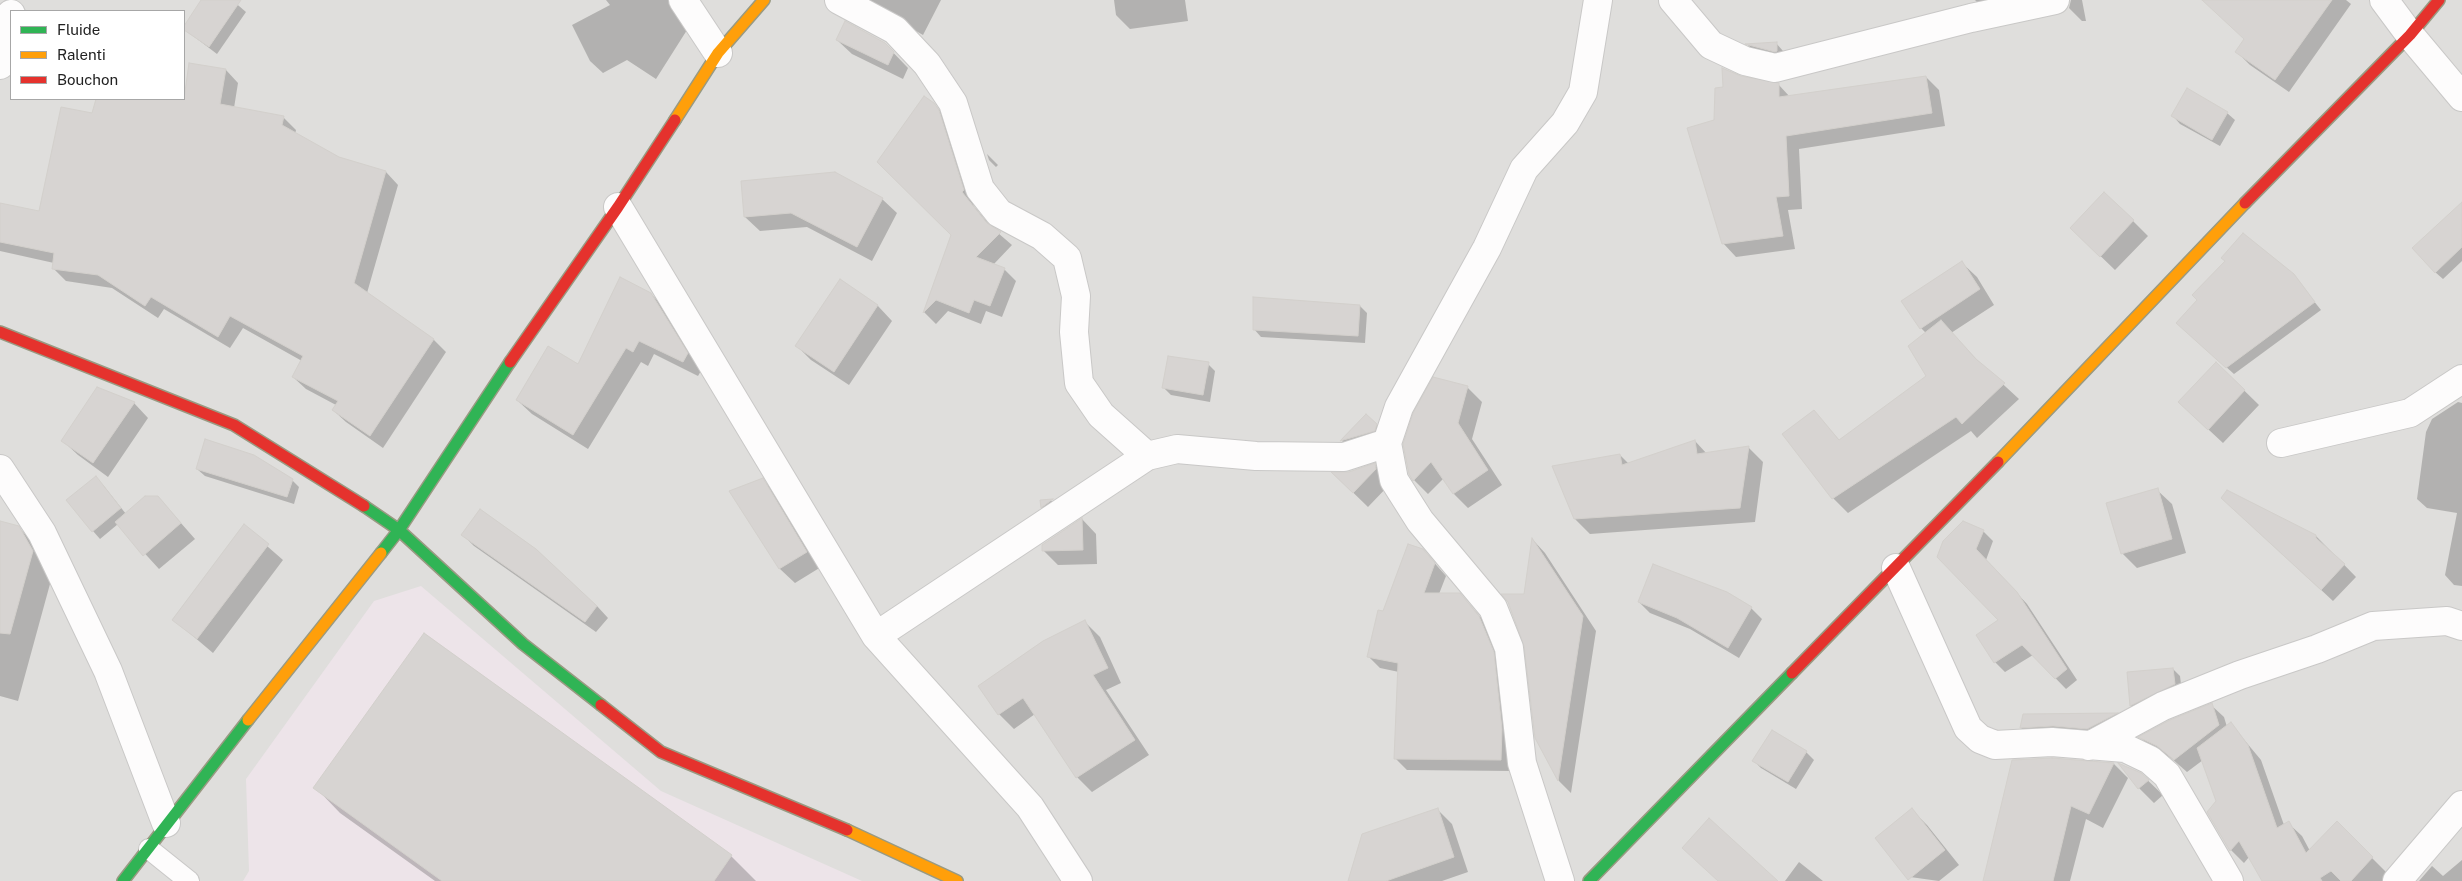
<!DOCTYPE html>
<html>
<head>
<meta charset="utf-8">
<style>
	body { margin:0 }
	#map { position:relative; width:2462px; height:881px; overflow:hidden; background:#f0eeeb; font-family:"Public Sans",sans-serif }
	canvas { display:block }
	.legend { position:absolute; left:10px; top:10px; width:175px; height:90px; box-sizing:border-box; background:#fff; border:1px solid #a7a7a7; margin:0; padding:6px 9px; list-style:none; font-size:15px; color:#222 }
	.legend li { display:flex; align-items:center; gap:10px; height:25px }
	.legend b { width:25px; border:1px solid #a7a7a7 }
</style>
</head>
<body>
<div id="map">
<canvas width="2462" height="881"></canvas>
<ul class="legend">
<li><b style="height:6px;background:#30b455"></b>Fluide</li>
<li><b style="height:6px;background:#ff9f0a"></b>Ralenti</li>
<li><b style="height:6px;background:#e5322d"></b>Bouchon</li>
</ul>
</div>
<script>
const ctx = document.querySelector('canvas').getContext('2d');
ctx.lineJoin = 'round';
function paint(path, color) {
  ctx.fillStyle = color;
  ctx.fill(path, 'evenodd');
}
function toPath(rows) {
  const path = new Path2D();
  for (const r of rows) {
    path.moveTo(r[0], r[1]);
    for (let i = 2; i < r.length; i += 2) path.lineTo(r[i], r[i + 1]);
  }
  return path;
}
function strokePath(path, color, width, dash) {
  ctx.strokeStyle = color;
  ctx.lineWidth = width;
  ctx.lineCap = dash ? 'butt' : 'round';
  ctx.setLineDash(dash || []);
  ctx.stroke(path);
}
const residential = toPath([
	[0,0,2462,0,2462,881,0,881],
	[11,11,184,11,184,99,11,99]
]);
const industrial = toPath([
	[421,586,661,791,862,881,243,881,249,871,246,779,374,601]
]);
const shadow = toPath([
	[203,0,232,0,246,12,217,54,184,29],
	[606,0,668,0,680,12,687,30,656,79,627,60,603,73,590,61,572,25,610,5],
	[868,0,941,0,923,35,874,7],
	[1114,0,1185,0,1188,21,1130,29,1116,15],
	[1975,0,2062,0,1989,14],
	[2071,0,2082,0,2086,21,2082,21,2069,8],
	[2231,0,2346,0,2351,4,2289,92,2250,65,2237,52,2246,39],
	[837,40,885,44,908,68,903,79,852,54],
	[1776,43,1783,51,1784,59,1754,51,1748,45],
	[226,70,238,83,234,108,283,117,296,130,295,134,339,158,386,172,398,185,367,293,434,340,446,352,383,448,346,422,333,410,336,405,306,389,293,377,302,361,243,328,230,348,164,309,158,318,112,288,66,281,53,268,54,263,0,251,0,204,40,212,93,114,97,99,184,99,184,92],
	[1741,77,1778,84,1790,97,1926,77,1939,90,1945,126,1799,149,1802,209,1788,210,1795,249,1736,257,1723,243,1715,121,1725,88],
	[933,104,946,116,976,203,973,205,991,227,1012,245,993,265,1004,269,1016,281,1002,317,986,311,981,324,948,311,936,324,924,312,953,235],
	[2227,113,2235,120,2220,146,2180,124,2173,116],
	[987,154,998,165,996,167,989,160],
	[882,199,897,213,872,261,807,227,760,231,745,217],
	[2133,221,2148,236,2115,270,2087,243],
	[2462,229,2462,261,2443,279,2435,272],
	[1962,263,1977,277,1994,305,1951,333,1981,364,2019,399,1977,438,1971,431,1848,513,1833,498,1814,412,1840,441,1928,376,1926,333,1921,328],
	[2293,275,2321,310,2234,374,2185,330],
	[841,281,878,306,892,321,849,385,811,360,797,346],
	[651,294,666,309,702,369,698,376,654,354,648,366,641,362,588,449,532,414,517,400,578,366],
	[1360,306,1367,313,1365,343,1261,337,1254,329],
	[2216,363,2259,405,2223,443,2195,417],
	[1208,364,1215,371,1210,402,1171,395,1164,388],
	[1467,387,1482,402,1472,439,1502,485,1468,508,1454,494,1444,478,1428,494,1414,480],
	[2458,402,2462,403,2462,586,2454,585,2445,575,2457,513,2427,508,2417,499,2426,432,2432,419],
	[134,403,148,418,108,477,78,455,63,441],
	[1367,416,1391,440,1356,455,1342,441],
	[1695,441,1707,454,1748,447,1763,462,1755,522,1590,534,1575,519,1620,455,1629,464],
	[1375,465,1389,479,1390,484,1368,507,1334,474,1349,473],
	[197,469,292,480,299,487,294,504,205,476],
	[762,479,777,494,821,567,795,583,780,569,731,491],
	[103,485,126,514,158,497,195,539,159,569,118,524,100,539,93,531],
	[2157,490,2172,504,2186,553,2137,568,2122,553],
	[1042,501,1053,501,1067,515,1056,522,1042,507],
	[2234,509,2316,536,2356,577,2333,601],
	[1082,519,1096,534,1097,564,1058,565,1043,550],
	[0,522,18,527,39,548,53,573,18,701,0,696],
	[1963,523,1983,531,1993,541,1986,560,2027,604,2077,680,2066,689,2033,655,2005,672,1995,662,1978,635,2000,621],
	[244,526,283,560,213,653,173,619],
	[463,535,597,606,608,618,596,632,474,546],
	[1533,540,1545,553,1596,631,1571,793,1559,781,1536,738,1525,595],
	[1423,550,1446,576,1439,594,1460,594,1491,629,1505,664,1512,771,1407,770,1396,759,1399,672,1380,668,1369,657,1384,613],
	[1639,602,1751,608,1762,619,1739,658,1690,629,1650,613],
	[1085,622,1100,637,1121,683,1106,690,1149,755,1092,792,1077,777,1035,714,1014,729,999,714,980,686],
	[425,634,731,856,756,881,435,881,340,813,315,787],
	[2173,669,2180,676,2182,692,2138,713,2131,706,2129,673],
	[2211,705,2224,717,2227,727,2231,724,2261,760,2284,825,2288,823,2302,836,2310,851,2337,823,2395,881,2263,881,2249,857,2244,863,2231,850,2208,812,2218,802,2203,760,2187,772,2171,758,2153,749,2140,737],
	[2117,714,2131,728,2036,742,2021,728,2024,716],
	[1772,731,1806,752,1814,760,1796,789,1761,768,1754,761],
	[2052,759,2114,764,2128,778,2103,828,2086,819,2070,881,1984,881],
	[2141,774,2163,795,2154,803,2139,788],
	[1437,809,1452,824,1468,872,1442,881,1349,881],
	[1912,810,1927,825,1959,865,1939,881,1910,877],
	[2462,860,2462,881,2419,881,2432,866,2443,876],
	[1799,862,1823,881,1785,881]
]);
const building = toPath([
	[201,0,241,0,209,47,184,30,184,26,201,0],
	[2202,0,2332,0,2275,80,2235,52,2244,39,2202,0],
	[845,21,885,43,894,52,888,65,836,40,845,21],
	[1777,42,1777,51,1775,52,1745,44,1777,42],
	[189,63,226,69,220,104,284,116,282,125,339,157,386,171,354,283,434,339,370,436,332,410,338,401,292,377,303,356,230,316,218,337,151,297,145,306,98,275,52,269,54,253,0,242,0,203,39,211,61,107,92,113,96,99,184,99,189,63],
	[1722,68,1741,76,1779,83,1779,97,1926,76,1932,113,1786,136,1789,196,1776,197,1783,236,1722,244,1687,128,1714,120,1715,88,1723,87,1722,68],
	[2187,88,2228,112,2212,140,2171,116,2187,88],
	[924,96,934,103,939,110,964,190,962,192,987,223,1001,232,976,257,1005,268,990,306,974,300,969,313,936,300,923,313,951,235,877,162,924,96],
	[835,172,883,198,857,247,791,213,744,217,741,181,835,172],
	[2104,192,2134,220,2100,257,2070,228,2104,192],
	[2462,202,2462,247,2435,273,2412,248,2462,202],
	[2243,233,2294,274,2315,302,2226,368,2176,323,2197,300,2192,295,2225,261,2221,258,2243,233],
	[1962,261,1980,289,1920,329,1901,301,1962,261],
	[620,277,651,293,688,353,683,362,639,341,633,352,626,348,573,435,516,400,548,346,578,364,620,277],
	[840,279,878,305,834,372,795,346,840,279],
	[1253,297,1360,305,1358,336,1253,330,1253,297],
	[1941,320,1976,359,2005,383,1962,424,1956,417,1832,499,1782,434,1814,410,1839,440,1926,376,1908,346,1941,320],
	[1168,356,1209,362,1203,395,1162,388,1168,356],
	[2216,362,2245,390,2208,430,2178,402,2216,362],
	[1433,377,1468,386,1458,423,1488,470,1453,494,1431,462,1413,481,1409,474,1403,444,1413,413,1433,377],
	[97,387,135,402,93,463,61,441,97,387],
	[1366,414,1377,424,1375,431,1340,441,1366,414],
	[205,439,254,455,293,479,287,497,196,469,205,439],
	[1695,440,1697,454,1749,446,1740,508,1574,519,1552,466,1620,454,1622,465,1695,440],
	[1375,463,1376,469,1353,493,1331,472,1349,472,1375,463],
	[96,476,121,508,92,532,66,500,96,476],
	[763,478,807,552,779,569,729,491,763,478],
	[2158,488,2172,539,2121,554,2106,503,2158,488],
	[2227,490,2316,535,2316,538,2345,564,2321,590,2221,498,2227,490],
	[145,496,158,496,181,523,143,556,115,522,145,496],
	[1053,499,1041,508,1040,500,1053,499],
	[480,509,536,549,597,606,585,622,461,535,480,509],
	[1082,518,1083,550,1042,551,1042,545,1082,518],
	[0,521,19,526,33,551,10,634,0,633,0,521],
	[1963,521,1984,530,1976,549,2017,592,2067,669,2055,679,2022,645,1994,663,1976,635,1998,620,1937,557,1943,541,1963,521],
	[244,524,269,544,197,639,172,620,244,524],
	[1532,538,1583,616,1558,781,1535,738,1524,646,1508,602,1501,594,1524,594,1532,538],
	[1408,544,1423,549,1435,563,1424,593,1460,593,1479,616,1494,652,1502,729,1501,760,1394,759,1398,663,1367,657,1378,610,1383,611,1408,544],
	[1653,564,1727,592,1752,607,1728,648,1677,618,1638,602,1653,564],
	[1085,620,1108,668,1093,675,1135,740,1076,778,1023,698,998,715,978,686,1043,641,1085,620],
	[424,633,732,855,714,881,442,881,313,788,424,633],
	[2173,668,2175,684,2130,706,2127,672,2173,668],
	[2212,703,2219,725,2174,760,2157,746,2138,737,2170,720,2212,703],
	[2118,713,2087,729,2053,726,2020,728,2023,714,2118,713],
	[2231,722,2248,745,2277,828,2289,821,2306,853,2337,821,2373,857,2351,881,2341,881,2331,871,2320,878,2322,881,2262,881,2239,841,2230,851,2207,812,2216,801,2197,748,2231,722],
	[1772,730,1807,751,1788,782,1752,761,1772,730],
	[2052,758,2114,763,2089,814,2071,806,2053,881,1983,881,2012,760,2052,758],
	[2118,763,2141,773,2149,780,2138,789,2118,763],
	[1438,808,1454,857,1386,881,1348,881,1362,834,1438,808],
	[1912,808,1945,850,1908,880,1875,838,1912,808],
	[1709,818,1778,881,1718,881,1682,848,1709,818]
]);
const lane = toPath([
	[149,849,189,881]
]);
const street = toPath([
	[683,0,718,53],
	[839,0,895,30,927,64,953,103,980,189,999,213,1042,236,1067,258,1076,296,1074,332,1079,383,1101,415,1147,456],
	[1673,0,1711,45,1745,61,1775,68,1971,18,2055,0],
	[2384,0,2410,35,2462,97],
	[0,65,11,14],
	[618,207,876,636,1030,807,1078,881],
	[2281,443,2410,413,2462,379],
	[0,469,42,533,108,671,166,823],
	[1896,568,1968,728,1980,739,1995,745,2052,742,2125,748,2150,760,2167,775,2229,881],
	[876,636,1147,456,1177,449,1256,456,1344,457,1387,443],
	[2089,746,2163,706,2240,675,2317,649,2373,626,2447,621,2462,626],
	[1560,881,1522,763,1509,648,1493,608,1420,521,1394,480,1387,443,1399,407,1487,248,1524,169,1565,123,1583,92,1598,0],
	[2397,881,2462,805]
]);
const fast = toPath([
	[364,506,399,530,510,362],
	[381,553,399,530,523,644,601,705],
	[123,881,248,720],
	[1589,881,1792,673]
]);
const slow = toPath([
	[675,120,718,53,764,0],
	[1998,462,2245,203],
	[248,720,381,553],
	[847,830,957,881]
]);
const jam = toPath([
	[2245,203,2410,35,2439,0],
	[0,332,234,425,364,506],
	[510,362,618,207,675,120],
	[1792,673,1998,462],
	[601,705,661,752,847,830]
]);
paint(residential, '#dfdedc');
paint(industrial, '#ede4e9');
paint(shadow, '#0003');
paint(building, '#d7d4d2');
strokePath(building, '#d3d0cc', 1);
strokePath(lane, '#c9c8c7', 22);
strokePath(street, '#c9c8c7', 30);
strokePath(fast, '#999a82', 14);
strokePath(slow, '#999a82', 14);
strokePath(jam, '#999a82', 14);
strokePath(lane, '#fdfcfc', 20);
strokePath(street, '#fdfcfc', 28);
strokePath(fast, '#30b455', 11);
strokePath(slow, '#ff9f0a', 11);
strokePath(jam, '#e5322d', 11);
</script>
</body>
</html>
